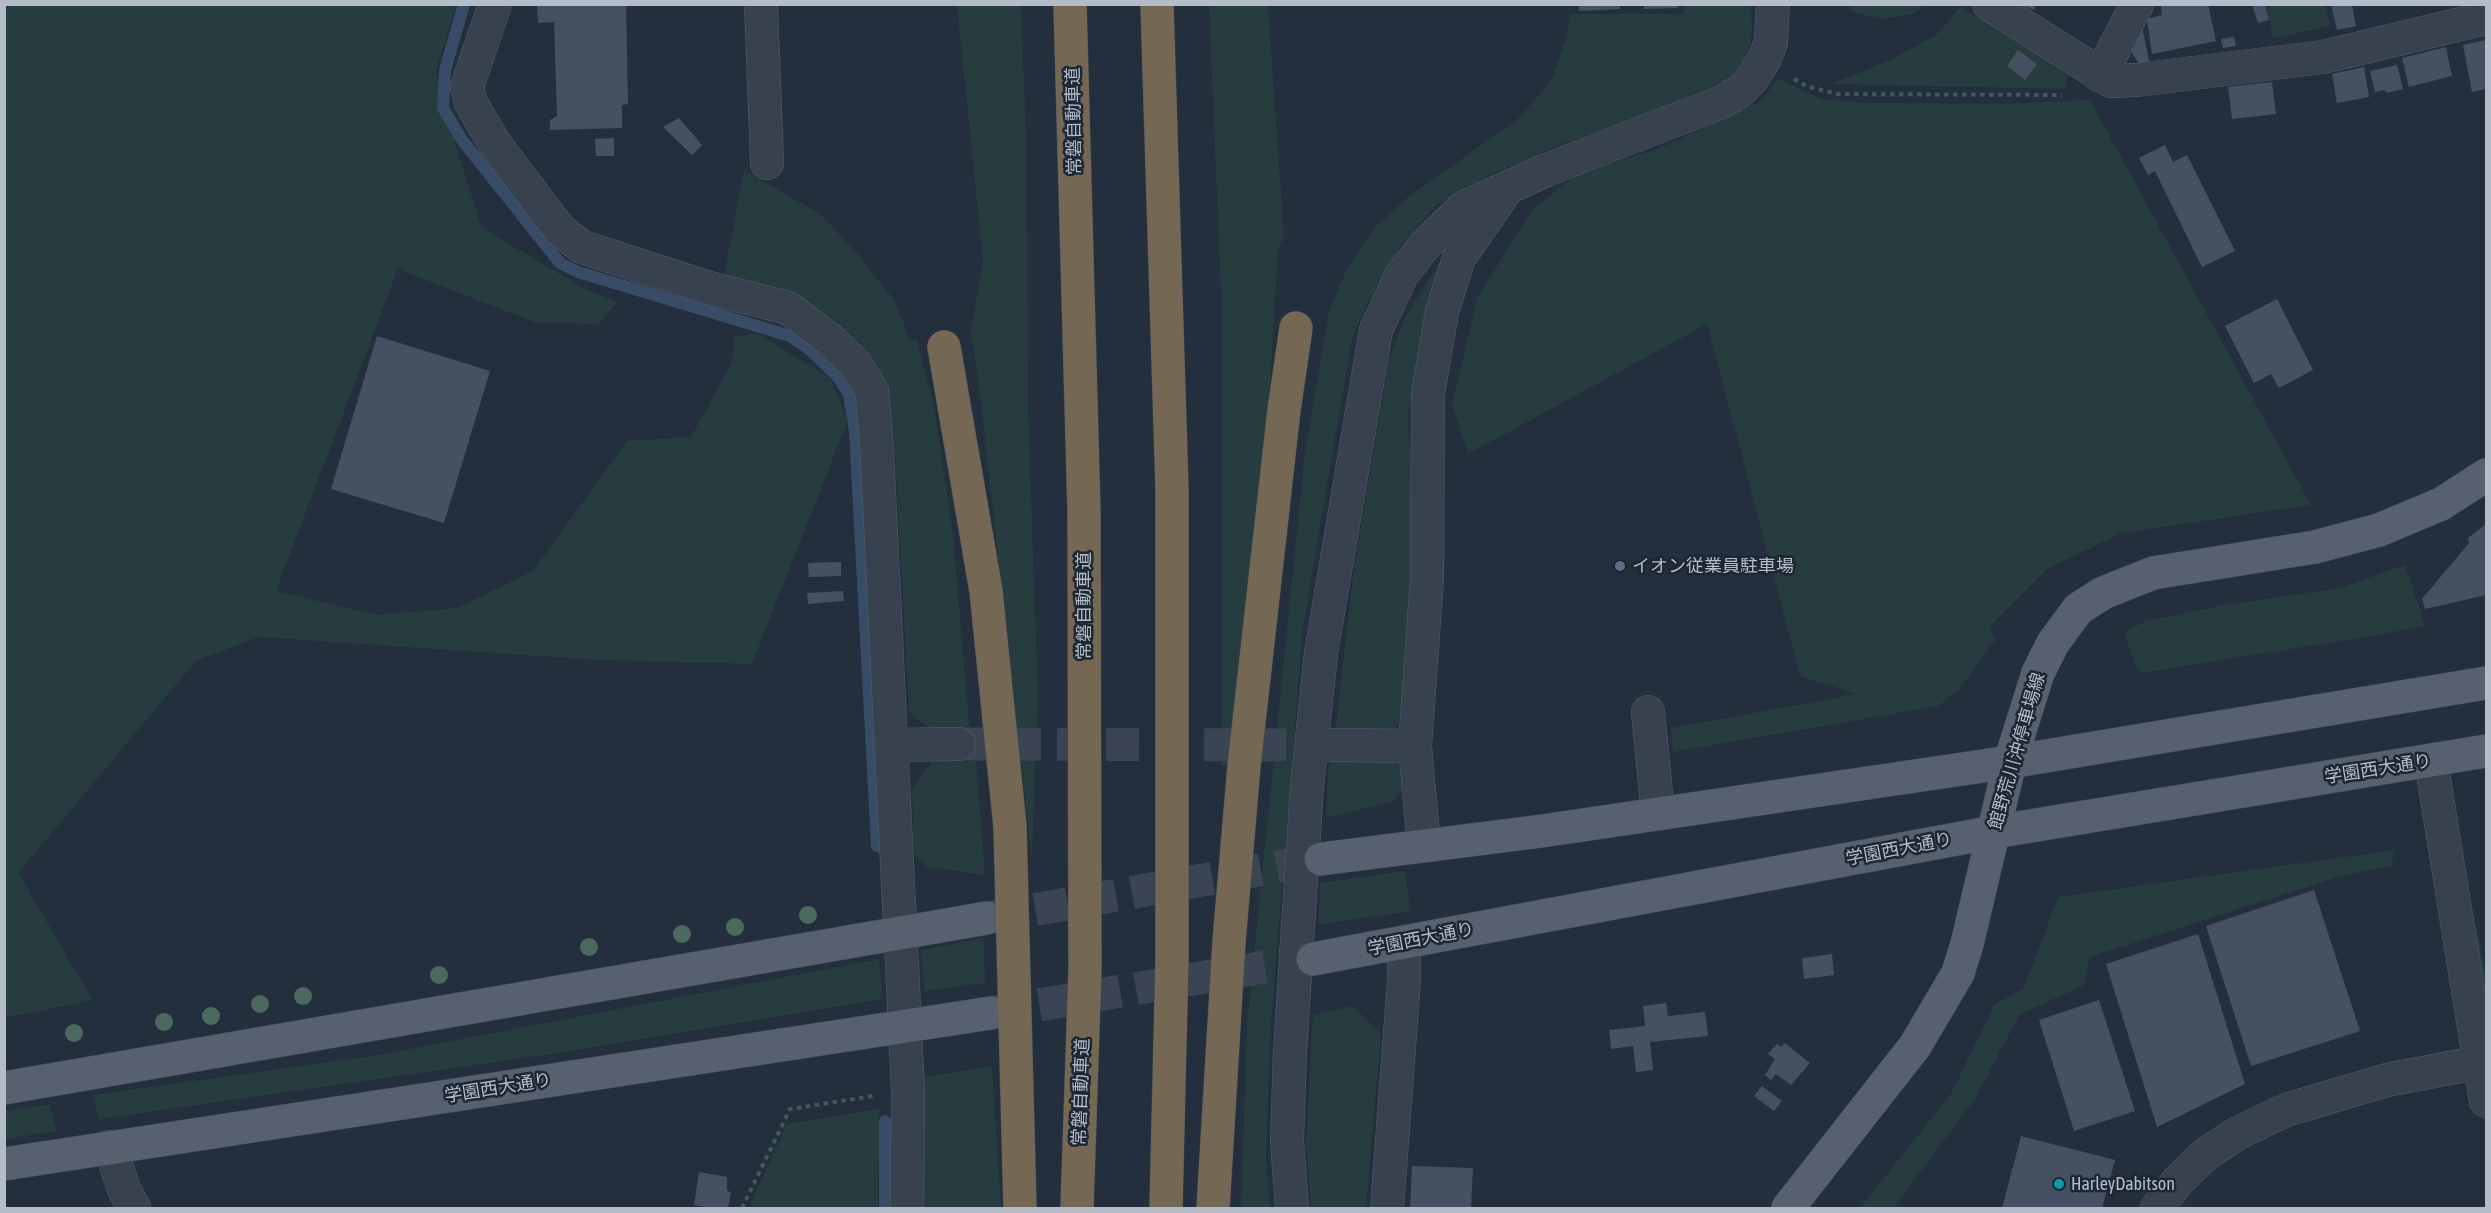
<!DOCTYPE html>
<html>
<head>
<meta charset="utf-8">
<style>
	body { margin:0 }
	#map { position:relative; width:2491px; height:1213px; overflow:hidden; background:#242f3e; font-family:"Asap Condensed",sans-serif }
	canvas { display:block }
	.frame { position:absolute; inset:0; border:6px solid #b4bcc9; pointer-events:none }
</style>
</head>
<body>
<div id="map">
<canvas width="2491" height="1213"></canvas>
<div class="frame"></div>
</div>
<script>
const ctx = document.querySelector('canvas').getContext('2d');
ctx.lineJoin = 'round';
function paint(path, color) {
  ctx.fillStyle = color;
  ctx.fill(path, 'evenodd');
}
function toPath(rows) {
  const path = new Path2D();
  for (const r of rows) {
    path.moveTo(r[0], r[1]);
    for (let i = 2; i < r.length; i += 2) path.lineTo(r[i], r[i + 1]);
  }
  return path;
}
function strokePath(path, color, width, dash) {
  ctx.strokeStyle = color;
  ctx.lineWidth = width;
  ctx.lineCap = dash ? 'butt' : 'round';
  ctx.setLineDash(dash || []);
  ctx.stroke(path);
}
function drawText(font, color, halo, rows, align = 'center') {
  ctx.font = font + ' "Asap Condensed","Noto Sans JP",sans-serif';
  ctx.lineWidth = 5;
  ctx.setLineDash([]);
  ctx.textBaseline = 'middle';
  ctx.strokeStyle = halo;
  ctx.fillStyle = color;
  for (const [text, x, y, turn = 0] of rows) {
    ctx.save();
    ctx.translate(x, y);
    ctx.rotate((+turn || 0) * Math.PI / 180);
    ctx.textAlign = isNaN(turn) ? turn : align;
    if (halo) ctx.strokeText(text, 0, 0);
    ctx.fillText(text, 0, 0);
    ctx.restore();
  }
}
const green = toPath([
	[5,4,456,5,436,71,456,147,482,228,587,290,618,302,598,324,534,322,398,269,276,591,377,615,457,608,533,571,627,441,691,437,732,362,734,336,758,334,830,378,848,420,752,664,598,660,259,637,196,661,18,873,93,1000,5,1018],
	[957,5,1021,5,1027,161,1028,407,1038,695,1032,860,982,412,971,330,983,262],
	[1209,5,1268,5,1284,236,1278,249,1269,404,1228,765,1222,766,1221,291],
	[1685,5,1751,5,1752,32,1747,61,1725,80,1667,108,1558,145,1495,173,1437,205,1400,246,1367,304,1352,338,1303,628,1271,1023,1266,1157,1270,1208,1241,1208,1247,1024,1305,451,1329,312,1347,268,1375,227,1407,198,1519,118,1552,79,1566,39,1570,14,1684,14],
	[1850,5,1850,4,1925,5,1912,14,1880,19,1850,11],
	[2266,5,2325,5,2330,26,2273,38],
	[1961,7,2068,74,2065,89,1831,84,1888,61,1935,36],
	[1778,78,1821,99,1862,103,2002,104,2090,100,2311,505,2121,533,2047,569,1990,627,1995,640,1958,691,1938,706,1673,752,1671,728,1857,694,1800,676,1707,324,1468,454,1452,405,1477,298,1532,210,1577,174,1660,148,1761,101],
	[744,170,820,214,857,253,894,300,910,339,917,340,933,402,953,534,970,734,933,732,909,712,895,456,886,392,724,275],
	[1455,237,1423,336,1408,417,1412,497,1406,717,1386,737,1335,734,1353,575,1389,360,1406,316],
	[2405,565,2425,625,2389,633,2143,673,2136,668,2124,632,2146,621,2225,605,2339,588],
	[934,759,976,760,985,875,928,867,914,856,912,789],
	[1329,760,1387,760,1398,763,1403,774,1403,789,1393,801,1326,818],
	[2395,850,2391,866,2340,876,2090,957,2084,985,2019,1015,1977,1096,1893,1208,1860,1208,1951,1094,1995,1004,2024,988,2058,897],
	[1405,871,1410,911,1318,925,1320,883],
	[2476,925,2486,976,2486,1003,2467,936],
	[984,938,985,983,925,991,920,950],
	[879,959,883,999,558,1053,99,1119,93,1095,378,1055],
	[1353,1006,1381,1034,1366,1208,1311,1208,1306,1144,1313,1015],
	[992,1066,1001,1208,922,1208,925,1077],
	[50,1104,57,1131,5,1139,5,1111],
	[879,1109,878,1208,749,1208,787,1124]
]);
const stream = toPath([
	[464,4,445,70,443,108,462,140,560,263,578,272,790,336,809,349,837,376,849,394,855,431,877,846],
	[885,1208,885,1121]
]);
const building = toPath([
	[537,4,626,4,628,104,622,105,622,128,550,130,550,120,557,116,554,22,538,23],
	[1644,4,1678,4,1678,8,1644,9],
	[2021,4,2036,4,2034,10],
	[2168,4,2208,4,2216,41,2152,54,2147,19,2162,15,2161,6],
	[2252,4,2265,4,2269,20,2258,23],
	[1579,5,1620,5,1620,9,1579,11],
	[2331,5,2352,5,2356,26,2337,30],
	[2142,27,2149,61,2139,64,2131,51],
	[2234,37,2236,46,2223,48,2221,39],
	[2486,40,2486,89,2472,92,2463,45],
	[2446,47,2452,76,2409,87,2402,58],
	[2018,50,2037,64,2025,80,2007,66],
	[2397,65,2403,89,2387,93,2384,90,2375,92,2370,71],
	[2364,67,2369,97,2337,103,2332,74],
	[2272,82,2276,114,2232,119,2228,87],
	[679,118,702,145,692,155,663,127],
	[614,138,614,156,596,156,595,139],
	[2165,145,2173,162,2187,155,2235,251,2202,267,2155,171,2148,175,2139,158],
	[2277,299,2313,370,2279,388,2271,374,2254,383,2225,326],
	[377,336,490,371,444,523,331,489],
	[2486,524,2486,595,2425,609,2422,599,2469,543,2468,538],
	[841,562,841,576,809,577,808,563],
	[843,591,844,601,808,604,807,593],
	[2314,890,2360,1031,2251,1066,2206,926],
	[2198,934,2245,1084,2157,1127,2106,964],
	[1832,954,1834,975,1804,979,1802,958],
	[2099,1000,2135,1111,2074,1131,2039,1020],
	[1666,1003,1668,1016,1705,1012,1708,1036,1650,1042,1653,1070,1636,1072,1633,1046,1611,1049,1609,1030,1645,1026,1643,1006],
	[1785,1043,1810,1063,1791,1085,1776,1074,1771,1080,1765,1075,1775,1059,1768,1054,1777,1044,1781,1047],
	[1762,1086,1782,1101,1774,1111,1754,1096],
	[2021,1136,2115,1160,2102,1208,2002,1208],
	[1412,1166,1473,1168,1471,1208,1410,1208],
	[699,1172,727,1177,727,1190,731,1193,728,1208,706,1208,706,1207,694,1205]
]);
const minorTunnel = toPath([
	[959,744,1332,745]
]);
const majorTunnel = toPath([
	[987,918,1321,859],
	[991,1013,1313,959]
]);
const path = toPath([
	[1794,79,1806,86,1837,94,2062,95],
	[742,1208,790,1109,873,1096]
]);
const minor = toPath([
	[495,4,467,87,471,103,495,144,560,230,582,247,709,288,788,308,830,340,856,365,872,391,877,452,908,1090,907,1208],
	[761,4,767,163],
	[1989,4,2111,81,2137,80,2323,57,2486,18],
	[2100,76,2137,4],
	[1648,712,1658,814],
	[890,745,959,744],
	[1332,745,1415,746],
	[2431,761,2486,1101],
	[1424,846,1415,746,1427,578,1428,394,1442,312,1459,258,1508,187],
	[110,1147,124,1189,134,1208],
	[1292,1208,1287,1141,1290,1052,1307,786,1321,653,1376,330,1401,276,1424,246,1463,208,1546,170,1722,102,1740,91,1751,80,1764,60,1771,42,1773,4],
	[1387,1208,1404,980,1404,943],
	[2157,1208,2178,1181,2206,1154,2238,1133,2286,1110,2387,1080,2481,1062]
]);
const major = toPath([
	[1321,859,1542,831,2010,762,2486,683],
	[1313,959,1994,832,2486,751],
	[4,1088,987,918],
	[4,1164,991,1013],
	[1788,1208,1915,1046,1958,973,1967,944,2010,762,2038,673,2053,643,2078,609,2103,593,2153,573,2315,547,2379,530,2441,504,2486,475]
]);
const highway = toPath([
	[1070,4,1084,512,1085,968,1077,1208],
	[1157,4,1172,490,1172,958,1166,1208],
	[944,347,986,591,1010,827,1020,1208],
	[1213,1208,1229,942,1244,766,1284,410,1296,328]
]);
const trees = [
	[808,915],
	[735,927],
	[682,934],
	[589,947],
	[439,975],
	[303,996],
	[260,1004],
	[211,1016],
	[164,1022],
	[74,1033]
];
const markers = [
	[1620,566,6,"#5c6f8a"],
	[2059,1184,6,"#0f9aa8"]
];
const streetNames = [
	["常磐自動車道",1074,121,-91],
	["常磐自動車道",1084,606,-90],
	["館野荒川沖停車場線",2017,751,-74],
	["学園西大通り",2378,769,-9],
	["学園西大通り",1899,849,-11],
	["学園西大通り",1421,939,-11],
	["学園西大通り",498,1088,-9],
	["常磐自動車道",1081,1092,-88]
];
const poiNames = [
	["イオン従業員駐車場",1632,566],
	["HarleyDabitson",2071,1184]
];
paint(green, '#263c3f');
strokePath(stream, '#394c67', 12);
paint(building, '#455162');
strokePath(minorTunnel, '#3a4453', 33, [33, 16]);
strokePath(majorTunnel, '#3a4453', 33, [33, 16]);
strokePath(minor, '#565f6c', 34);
strokePath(major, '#414a57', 34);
strokePath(highway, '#434c59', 34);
strokePath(path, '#44595c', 4, [4.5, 4.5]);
strokePath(minor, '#38414e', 33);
strokePath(major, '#56606e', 33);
strokePath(highway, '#746855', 33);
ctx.fillStyle = '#4b6a5d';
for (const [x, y] of trees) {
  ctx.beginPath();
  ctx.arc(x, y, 9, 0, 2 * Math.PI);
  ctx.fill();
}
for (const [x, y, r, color] of markers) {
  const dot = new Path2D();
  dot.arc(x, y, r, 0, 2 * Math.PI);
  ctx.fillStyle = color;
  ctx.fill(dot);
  strokePath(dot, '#1d2633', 2);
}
drawText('18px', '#b4bcc9', '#1d2633', streetNames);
drawText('18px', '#b4bcc9', '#1d2633', poiNames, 'left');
</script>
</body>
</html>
